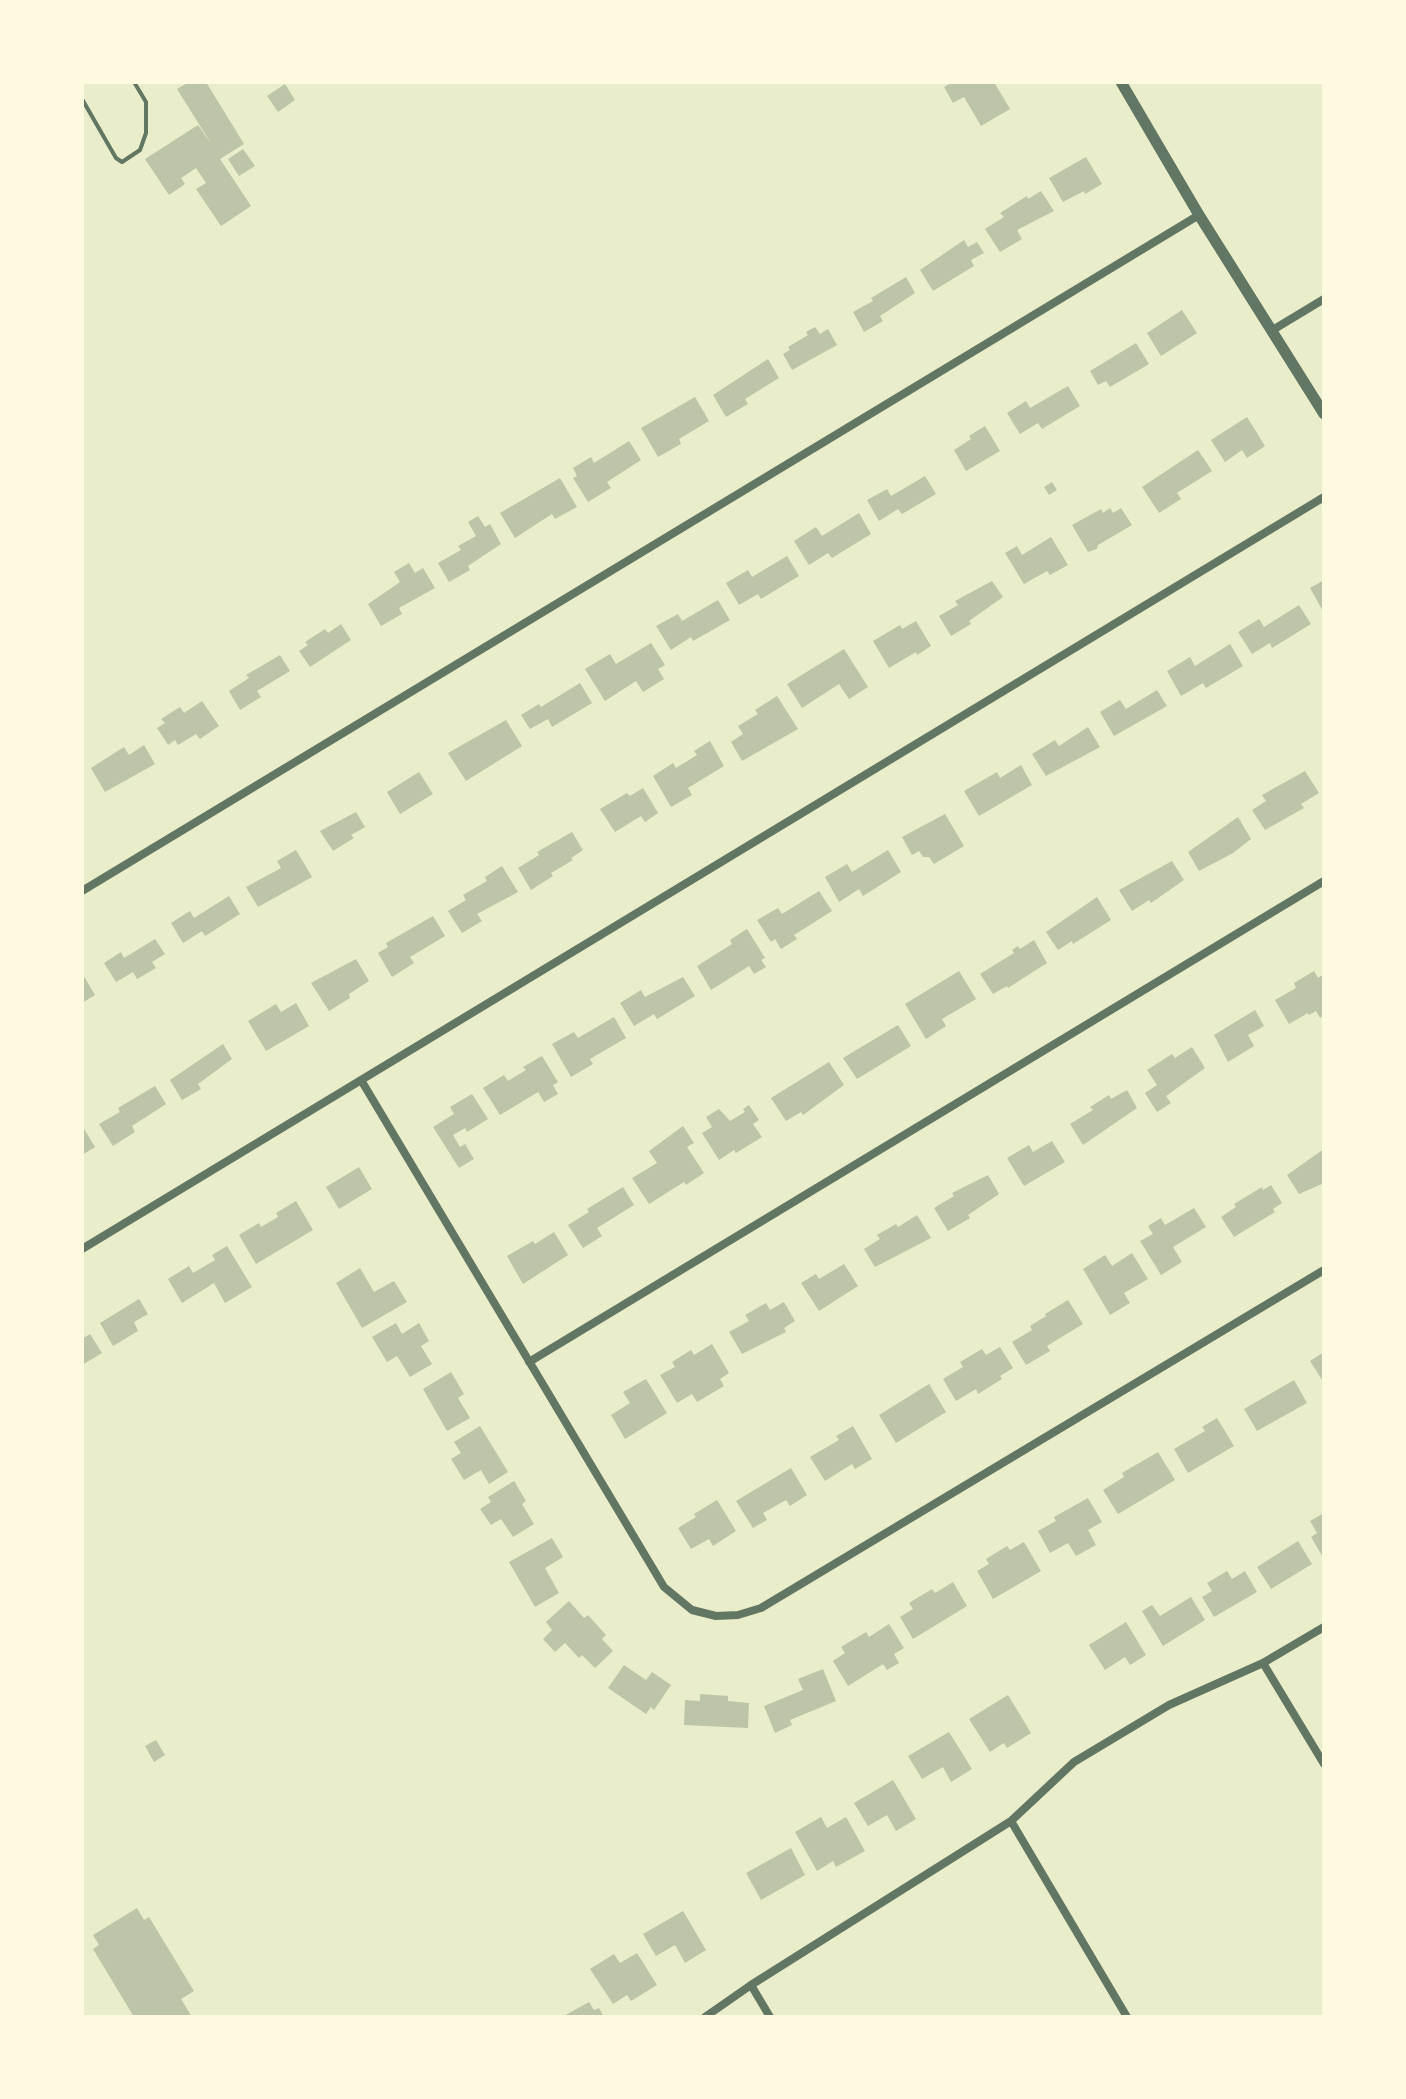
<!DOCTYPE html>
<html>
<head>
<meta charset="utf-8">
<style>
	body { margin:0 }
	#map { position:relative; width:1406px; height:2099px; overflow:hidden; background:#e9edc9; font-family:Helvetica,sans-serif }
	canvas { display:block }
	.frame { position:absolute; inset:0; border:84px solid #fefae0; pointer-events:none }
</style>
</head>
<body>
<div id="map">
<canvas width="1406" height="2099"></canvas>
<div class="frame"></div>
</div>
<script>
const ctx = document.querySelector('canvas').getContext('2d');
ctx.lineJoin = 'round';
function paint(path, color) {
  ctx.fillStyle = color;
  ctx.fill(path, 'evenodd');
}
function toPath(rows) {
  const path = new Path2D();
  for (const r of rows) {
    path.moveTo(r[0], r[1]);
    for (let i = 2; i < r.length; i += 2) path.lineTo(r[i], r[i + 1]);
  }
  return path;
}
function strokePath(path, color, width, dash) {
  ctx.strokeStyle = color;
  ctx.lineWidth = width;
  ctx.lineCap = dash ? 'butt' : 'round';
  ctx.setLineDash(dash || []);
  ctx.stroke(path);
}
const building = toPath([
	[189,82,206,82,244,144,220,159,251,206,221,226,196,189,206,183,196,168,181,178,185,184,169,195,145,159,198,125,212,145,177,89],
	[953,82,994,82,1010,109,981,126,964,97,953,103,944,87],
	[285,84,295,100,278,112,267,96],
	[243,149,255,166,239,176,228,159],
	[1086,157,1102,184,1085,194,1084,191,1063,202,1049,178],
	[1041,191,1054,211,1017,230,1022,239,1000,252,985,229,1004,217,1000,213,1027,196,1028,199],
	[964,240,968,247,977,242,984,253,971,260,974,266,933,291,920,270],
	[906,277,915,293,880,316,883,321,864,332,853,312,873,301,871,298],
	[1182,310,1197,333,1161,356,1147,333],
	[815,327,820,334,828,329,837,345,792,370,783,354,790,350,788,347,808,335,806,332],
	[1136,343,1149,364,1110,387,1106,381,1098,385,1090,371],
	[768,359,779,378,745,399,748,404,726,417,713,395],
	[1068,386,1080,406,1042,429,1038,423,1020,434,1007,413,1026,401,1030,408],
	[695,397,709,421,679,439,681,444,658,457,641,428],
	[1247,417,1265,446,1247,458,1242,450,1225,462,1211,440],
	[985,426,1000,451,966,471,954,450,971,439,969,436],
	[629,441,641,460,607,482,611,488,588,502,573,478,577,476,573,468,591,457,594,463],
	[1198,450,1212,471,1177,493,1181,499,1159,513,1142,487],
	[925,476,936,494,902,514,898,509,879,521,867,500,887,489,891,496],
	[560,478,577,507,555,519,552,514,515,538,500,513],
	[1052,482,1057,490,1049,495,1044,487],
	[1110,508,1113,513,1121,508,1132,525,1098,545,1097,549,1088,552,1072,525,1101,509,1103,513],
	[859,513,871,534,832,558,828,553,809,565,794,541,816,527,822,536],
	[478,516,485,527,490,524,501,544,468,566,470,570,449,582,438,563,461,550,458,546,476,536,468,522],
	[1051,537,1068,565,1050,575,1047,571,1024,584,1005,553,1017,546,1022,555],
	[787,556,799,576,761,599,758,594,739,605,726,583,748,570,752,577],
	[409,563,415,573,423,568,435,588,399,608,402,614,381,626,368,604,400,582,394,572],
	[1324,580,1324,613,1310,588],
	[992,581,1003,597,969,621,971,624,951,636,939,616,958,605,955,601],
	[718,600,730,620,693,641,691,637,671,650,656,626,678,614,682,621],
	[1299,605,1311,624,1272,648,1270,643,1252,654,1238,632,1259,619,1264,627],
	[916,621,931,646,917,655,916,652,889,668,873,641,900,625,902,629],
	[341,624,351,640,310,667,299,651,308,645,305,642,325,629,328,633],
	[651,643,665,665,658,669,664,679,643,692,636,681,605,701,585,669,610,654,616,664],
	[1230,644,1243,666,1206,688,1203,683,1181,696,1167,671,1190,657,1195,666],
	[844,649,868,687,849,699,839,684,802,708,787,684],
	[280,655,290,671,257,691,261,697,240,710,229,691,249,678,246,675],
	[580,683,592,703,552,727,548,719,530,729,521,715,539,704,541,707],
	[1157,690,1167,706,1114,736,1100,712,1120,700,1126,709],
	[777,696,798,729,742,761,731,742,743,734,738,726,758,714,755,710],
	[202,701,219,726,200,739,196,734,178,745,175,740,168,745,157,728,165,723,161,719,180,707,184,713],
	[506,720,522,746,466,781,448,753],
	[1088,727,1100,747,1046,776,1032,754,1055,740,1059,746],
	[710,741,724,766,688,788,692,795,671,807,653,776,673,763,676,768,697,755,694,751],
	[144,745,155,764,105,792,91,768,124,747,129,755],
	[1021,765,1032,785,979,816,964,791,997,772,1000,778],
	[1305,771,1319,793,1301,804,1304,808,1265,830,1252,810,1266,801,1262,795],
	[419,772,433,794,400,814,387,792],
	[643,788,658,813,645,822,641,816,615,832,600,809,627,793,630,796],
	[356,812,365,827,351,835,354,838,333,851,320,831],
	[945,814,964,846,934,864,929,857,923,857,919,851,912,855,902,837],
	[1238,817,1251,839,1233,853,1199,871,1188,852],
	[572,832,583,850,571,858,573,860,551,873,553,876,531,890,518,868,539,855,537,852],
	[296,850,312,877,258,907,246,887,281,868,277,861],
	[888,850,901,872,863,896,859,889,839,902,825,877,847,864,852,872],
	[1172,861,1184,880,1151,903,1149,900,1132,911,1119,890],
	[502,866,518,892,477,914,482,921,462,933,448,911,466,900,463,895,487,881,485,877],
	[819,891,832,911,794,935,797,939,781,949,775,939,771,942,757,920,778,908,782,914],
	[229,896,240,914,205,936,202,931,183,943,171,923,190,911,194,918],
	[1097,897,1111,920,1073,944,1072,941,1058,950,1046,932],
	[433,916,445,936,410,957,414,963,392,977,378,953,388,947,386,943],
	[747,929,765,958,761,960,766,967,754,974,749,966,711,990,697,966,732,944,730,940],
	[155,939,165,954,152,962,156,968,137,979,133,972,116,982,104,963,121,952,124,958],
	[1034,940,1047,963,1008,988,1007,986,993,994,980,974,1014,953,1012,950,1018,946,1020,949],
	[356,959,369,981,349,994,350,998,329,1011,311,983],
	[959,971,976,999,942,1019,946,1026,926,1039,905,1004],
	[1314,971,1318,978,1324,974,1324,1015,1320,1018,1316,1011,1309,1015,1308,1013,1289,1024,1275,1000,1296,988,1294,983],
	[82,973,95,995,82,1003],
	[683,977,695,996,657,1019,654,1014,634,1026,620,1003,641,990,645,997],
	[296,1003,309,1026,266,1051,248,1021,276,1004,281,1012],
	[1255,1010,1264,1026,1248,1035,1254,1046,1228,1062,1214,1035],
	[614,1017,626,1038,590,1059,593,1064,571,1077,552,1044,574,1032,578,1038],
	[898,1025,911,1046,857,1079,843,1058],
	[223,1044,232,1059,198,1084,201,1089,182,1100,170,1080],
	[1192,1047,1205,1068,1166,1096,1171,1103,1157,1112,1145,1093,1157,1085,1147,1070,1172,1054,1175,1058],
	[542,1056,558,1082,553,1085,558,1094,544,1102,538,1092,500,1115,483,1088,504,1075,508,1081,526,1070,523,1067],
	[829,1062,844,1085,803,1115,801,1112,786,1121,771,1098],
	[155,1086,166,1104,132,1126,135,1132,113,1146,99,1124,120,1112,118,1108],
	[1127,1090,1137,1108,1083,1145,1070,1124,1093,1110,1090,1107,1109,1095,1111,1099],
	[472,1094,488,1119,467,1132,465,1128,453,1135,460,1147,465,1144,474,1159,459,1168,433,1127,454,1114,450,1107],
	[749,1105,759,1120,753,1124,762,1137,736,1153,734,1150,719,1160,702,1133,712,1127,706,1117,719,1109,730,1121,745,1112,743,1109],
	[683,1126,694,1143,687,1147,704,1173,686,1185,684,1182,649,1204,632,1178,657,1163,649,1151],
	[84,1129,95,1147,82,1155,82,1130],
	[1052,1141,1065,1162,1024,1186,1007,1158,1029,1145,1033,1152],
	[1324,1149,1324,1183,1299,1194,1287,1175],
	[359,1167,372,1189,339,1209,326,1187],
	[988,1175,999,1194,968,1215,970,1218,948,1231,934,1208,954,1196,952,1193],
	[1271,1185,1282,1203,1273,1209,1275,1212,1234,1237,1221,1217,1236,1207,1234,1204,1262,1187,1263,1190],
	[623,1187,634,1205,597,1228,602,1236,583,1248,568,1225,589,1212,587,1209],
	[296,1201,313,1230,256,1264,239,1235,259,1223,261,1227,278,1217,276,1213],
	[1194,1208,1206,1227,1173,1247,1182,1262,1161,1275,1140,1241,1153,1234,1148,1226,1161,1218,1165,1225],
	[917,1215,931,1238,875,1267,864,1249,880,1239,877,1235,896,1224,898,1227],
	[554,1232,568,1255,523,1284,507,1256,533,1241,535,1244],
	[227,1246,252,1287,225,1303,214,1283,182,1303,168,1279,189,1266,193,1273,215,1260,212,1255],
	[1132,1253,1148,1279,1124,1293,1130,1303,1110,1315,1083,1269,1105,1255,1112,1266],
	[844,1264,858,1286,819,1311,801,1283,816,1274,819,1279],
	[360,1268,374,1292,394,1281,407,1302,362,1328,336,1283],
	[139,1299,148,1314,134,1322,138,1331,113,1346,100,1323],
	[1068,1300,1083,1324,1047,1346,1050,1351,1026,1365,1012,1342,1032,1330,1030,1326,1046,1316,1045,1314],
	[784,1302,795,1321,784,1328,786,1332,742,1354,729,1332,749,1321,745,1315,766,1303,770,1310],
	[396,1323,402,1334,419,1323,429,1341,421,1346,432,1364,410,1377,397,1356,387,1362,372,1337],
	[90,1334,102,1353,82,1365,82,1339],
	[712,1344,729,1373,720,1379,724,1386,697,1402,692,1394,677,1403,660,1375,675,1367,672,1362,691,1350,694,1355],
	[1000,1347,1013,1368,1000,1376,1002,1379,978,1394,976,1389,956,1401,943,1379,963,1367,960,1362,982,1349,986,1355],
	[1324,1352,1324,1383,1310,1361],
	[451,1372,464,1394,458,1398,470,1418,447,1431,423,1389],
	[646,1379,667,1413,625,1439,611,1415,630,1403,623,1392],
	[1294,1380,1307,1403,1257,1431,1244,1409],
	[929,1384,946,1412,896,1443,879,1415],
	[1217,1418,1234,1446,1188,1473,1174,1449,1205,1431,1202,1427],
	[480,1426,508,1472,489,1484,481,1470,464,1480,451,1459,461,1453,454,1442],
	[853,1426,872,1459,855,1469,852,1464,825,1481,810,1457,839,1440,836,1436],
	[1158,1452,1175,1480,1118,1514,1103,1490,1124,1477,1122,1473],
	[791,1468,807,1495,790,1506,786,1500,763,1513,767,1520,753,1528,736,1501],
	[514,1481,526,1501,522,1504,534,1524,513,1537,501,1519,491,1525,480,1509,491,1502,488,1497],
	[1088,1498,1102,1522,1088,1530,1096,1545,1076,1556,1068,1543,1050,1553,1038,1531,1056,1521,1054,1517],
	[717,1500,736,1531,713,1546,709,1539,691,1549,678,1528,696,1517,694,1514],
	[1324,1513,1324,1559,1311,1537,1317,1533,1310,1521],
	[552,1538,563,1557,545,1568,559,1593,535,1607,509,1562],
	[1298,1541,1312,1564,1271,1589,1257,1567],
	[1024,1542,1041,1571,993,1599,977,1571,989,1564,986,1559,1007,1546,1010,1550],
	[1227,1571,1232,1579,1245,1571,1257,1592,1214,1617,1202,1597,1212,1591,1207,1583],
	[953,1582,967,1606,913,1639,900,1617,913,1609,909,1603,932,1589,935,1593],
	[1191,1597,1205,1620,1163,1646,1142,1611,1152,1605,1160,1616],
	[569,1601,584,1618,588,1615,606,1635,602,1639,613,1651,595,1668,582,1655,579,1658,565,1643,555,1652,543,1639,552,1630,546,1622],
	[1126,1622,1146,1655,1130,1665,1125,1657,1105,1670,1089,1645],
	[889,1624,904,1648,894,1654,899,1663,887,1670,883,1664,848,1686,833,1661,845,1653,841,1647,866,1632,869,1637],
	[624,1665,646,1680,652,1672,671,1685,654,1710,651,1707,646,1714,608,1688],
	[823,1669,836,1701,790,1720,792,1725,775,1733,764,1706,803,1690,798,1679],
	[700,1694,728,1696,728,1701,749,1703,748,1728,684,1725,685,1700,700,1701],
	[1008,1695,1031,1733,1007,1748,1004,1743,990,1752,969,1719],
	[949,1732,972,1769,951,1782,943,1767,922,1779,908,1756],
	[156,1740,165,1755,154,1762,145,1746],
	[893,1780,916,1819,896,1831,887,1815,868,1826,854,1803],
	[821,1817,827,1828,846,1817,865,1851,836,1867,833,1861,817,1871,795,1832],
	[791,1848,805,1875,761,1900,746,1873],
	[137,1908,144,1920,149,1917,194,1991,181,1999,192,2017,134,2017,93,1949,99,1945,93,1935],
	[683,1911,706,1950,685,1963,675,1945,656,1956,643,1934],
	[637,1953,657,1985,631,2001,627,1995,613,2004,590,1969,614,1954,620,1963],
	[589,2002,594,2010,599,2008,604,2017,562,2017]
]);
const service = toPath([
	[82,99,116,158,122,162,140,150,146,133,146,102,134,82]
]);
const minor = toPath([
	[1271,331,1324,299],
	[82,891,1199,215],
	[361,1080,664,1587,692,1610,716,1616,738,1615,761,1608,1324,1270],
	[82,1249,1324,497],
	[529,1362,1324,881],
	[1263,1663,1324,1764],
	[1011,1821,1127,2017],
	[751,1985,770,2017],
	[705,2017,751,1985,1011,1821,1074,1762,1169,1705,1263,1663,1324,1627]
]);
const tertiary = toPath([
	[1121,82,1199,215,1324,414]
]);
paint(building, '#bcc5a7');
strokePath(service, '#617663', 4);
strokePath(minor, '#617663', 8);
strokePath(tertiary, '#617663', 11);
</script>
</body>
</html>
